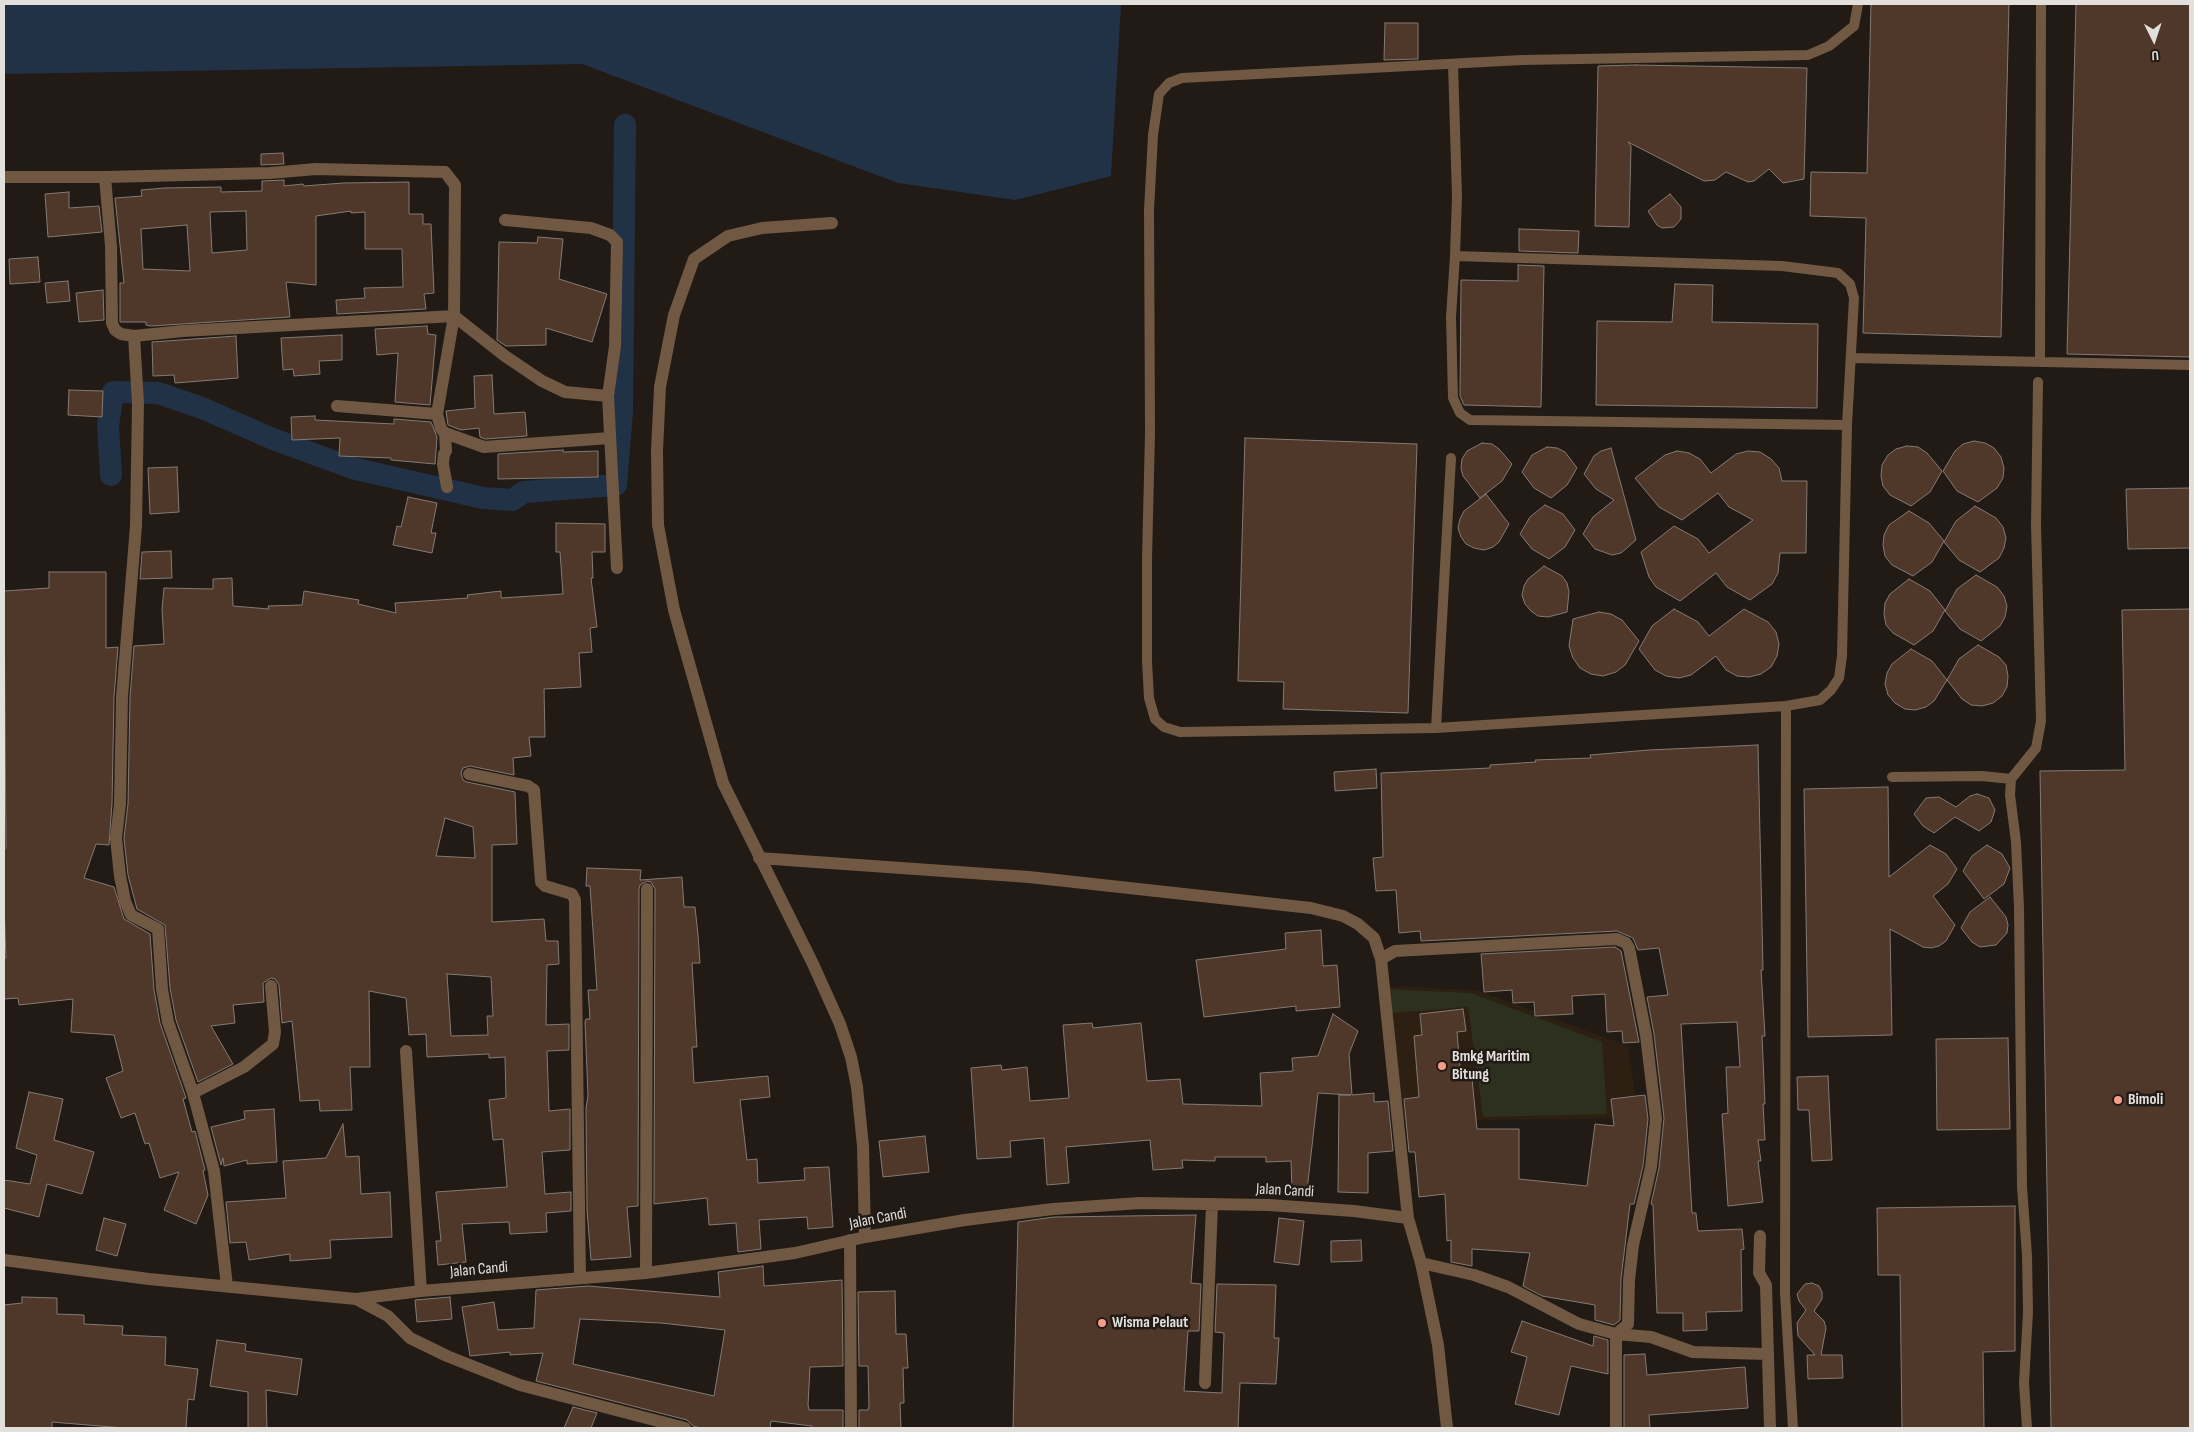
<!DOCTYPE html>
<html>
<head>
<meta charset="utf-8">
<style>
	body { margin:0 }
	#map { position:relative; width:2194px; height:1432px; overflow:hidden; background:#211a15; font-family:"Sofia Sans Condensed",sans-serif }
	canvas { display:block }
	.frame { position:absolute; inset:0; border:5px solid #e3dfdb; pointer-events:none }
	.north { position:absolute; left:2129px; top:15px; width:50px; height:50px; -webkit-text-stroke:4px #211a15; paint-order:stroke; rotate:176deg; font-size:14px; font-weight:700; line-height:20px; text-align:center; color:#e3dfdb }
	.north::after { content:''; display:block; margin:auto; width:18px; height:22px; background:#e3dfdb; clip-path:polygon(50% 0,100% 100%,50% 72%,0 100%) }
</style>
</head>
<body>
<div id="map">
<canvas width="2194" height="1432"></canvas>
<div class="frame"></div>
<div class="north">U</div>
</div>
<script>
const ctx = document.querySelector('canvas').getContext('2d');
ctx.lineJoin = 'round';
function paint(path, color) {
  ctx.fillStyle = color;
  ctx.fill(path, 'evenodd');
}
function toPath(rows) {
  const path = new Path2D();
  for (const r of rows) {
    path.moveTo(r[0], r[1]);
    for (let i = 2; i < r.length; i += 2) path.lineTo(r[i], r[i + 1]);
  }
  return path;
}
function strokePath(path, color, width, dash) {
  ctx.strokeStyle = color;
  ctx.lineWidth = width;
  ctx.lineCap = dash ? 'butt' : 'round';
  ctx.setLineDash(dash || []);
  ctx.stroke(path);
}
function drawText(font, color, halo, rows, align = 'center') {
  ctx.font = font + ' "Sofia Sans Condensed",sans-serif';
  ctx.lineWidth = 5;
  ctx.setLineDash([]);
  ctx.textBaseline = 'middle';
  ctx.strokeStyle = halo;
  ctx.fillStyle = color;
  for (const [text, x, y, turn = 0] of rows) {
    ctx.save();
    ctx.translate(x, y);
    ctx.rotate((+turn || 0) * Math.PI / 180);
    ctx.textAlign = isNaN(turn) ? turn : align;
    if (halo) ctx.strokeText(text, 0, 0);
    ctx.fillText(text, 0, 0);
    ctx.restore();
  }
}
const commercial = toPath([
	[1389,986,1476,990,1628,1046,1639,1118,1402,1121],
	[1391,989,1471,993,1483,1117,1468,1007],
	[1463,1009,1466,1031,1457,1032,1461,1080,1472,1079,1419,1095,1414,1036,1422,1035,1420,1014],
	[1426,1097,1427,1111,1405,1113,1404,1099],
	[1631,1097,1632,1114,1613,1115,1611,1099]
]);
const green = toPath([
	[1391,989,1471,993,1602,1042,1607,1114,1483,1117,1468,1007,1392,1013]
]);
const water = toPath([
	[4,4,1121,4,1111,176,1015,200,898,183,582,64,5,74]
]);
const canal = toPath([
	[111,475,108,426,113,392,158,393,202,408,273,439,352,468,483,498,512,500,524,492,616,485,622,412,625,125]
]);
const building = toPath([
	[1871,4,2009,4,2001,337,1863,333,1866,218,1810,216,1811,172,1867,173,1871,4],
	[2076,4,2190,4,2190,357,2067,354,2076,4],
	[1385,23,1418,23,1418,59,1384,60,1385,23],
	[1635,65,1807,68,1804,179,1783,183,1769,169,1754,181,1748,182,1726,172,1715,180,1704,181,1628,142,1631,146,1629,227,1595,226,1598,66,1635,65],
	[283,153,284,164,261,165,261,154,283,153],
	[284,180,284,186,303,184,304,186,343,183,409,182,409,214,423,214,423,224,431,224,434,293,424,294,426,309,337,314,336,300,365,298,364,288,403,287,402,249,365,249,365,212,351,213,351,211,316,216,316,285,286,282,290,317,151,326,146,325,146,322,120,322,120,283,124,283,115,198,142,196,141,190,164,188,221,187,221,192,262,191,262,181,284,180],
	[246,211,247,250,212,253,210,212,246,211],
	[187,225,190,271,143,269,141,229,187,225],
	[69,192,69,208,99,206,102,232,48,237,45,194,69,192],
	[1670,194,1681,207,1681,219,1674,227,1662,228,1657,225,1648,211,1670,194],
	[1519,229,1579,231,1578,253,1519,251,1519,229],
	[538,237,563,239,559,279,607,294,592,342,546,328,546,345,506,346,497,340,499,242,537,243,538,237],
	[38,257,40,282,10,284,9,259,38,257],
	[1518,265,1544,266,1541,407,1464,405,1460,396,1461,280,1518,281,1518,265],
	[68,281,70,301,47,303,45,283,68,281],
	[1675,284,1713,285,1712,322,1818,324,1817,408,1596,405,1597,321,1672,322,1675,284],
	[103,290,104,320,79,322,76,293,103,290],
	[427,326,428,334,436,335,430,405,395,402,398,353,377,355,375,329,427,326],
	[342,335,342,360,319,361,320,374,294,376,293,369,283,370,281,338,342,335],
	[236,336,238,378,175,383,174,375,153,376,152,342,236,336],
	[492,375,494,414,525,412,527,436,485,439,480,437,479,428,461,430,448,425,446,411,475,408,474,376,492,375],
	[69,390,103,391,102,417,68,415,69,390],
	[315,416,315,420,394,424,394,419,431,422,437,437,435,464,391,460,391,458,339,456,340,438,292,440,291,417,315,416],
	[1245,438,1417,444,1408,713,1283,709,1284,682,1238,681,1245,438],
	[1974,441,1985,443,1994,448,2001,457,2004,468,2003,478,1997,488,1978,502,1957,491,1943,471,1955,451,1963,444,1974,441],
	[1482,443,1492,444,1499,449,1512,464,1502,481,1480,498,1463,476,1461,468,1462,459,1467,451,1482,443],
	[1907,446,1918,447,1927,453,1942,471,1930,492,1911,506,1890,495,1883,486,1881,476,1882,465,1888,455,1896,449,1907,446],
	[1547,447,1557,448,1565,452,1577,468,1567,485,1551,498,1534,488,1522,472,1532,455,1547,447],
	[1611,448,1636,540,1621,553,1612,555,1595,549,1583,534,1593,517,1614,500,1596,489,1584,474,1594,456,1601,451,1611,448],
	[563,450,563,452,598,451,598,477,498,479,498,454,563,450],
	[1677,451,1689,453,1700,459,1711,473,1736,454,1748,451,1760,452,1771,459,1779,468,1782,481,1807,481,1806,553,1780,553,1778,573,1772,584,1750,600,1727,587,1716,573,1680,601,1656,587,1649,577,1641,552,1674,526,1698,539,1709,553,1753,520,1729,507,1718,493,1682,520,1659,507,1635,478,1665,455,1677,451],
	[177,467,179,512,150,514,148,468,177,467],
	[2190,488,2190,548,2128,549,2126,489,2190,488],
	[1486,494,1509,524,1499,542,1493,547,1484,550,1474,548,1466,544,1461,537,1458,528,1460,519,1464,511,1486,494],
	[408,497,437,503,431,533,436,533,432,553,393,545,397,526,401,527,408,497],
	[1545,505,1563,514,1575,530,1565,547,1549,559,1532,549,1520,534,1530,517,1545,505],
	[1975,506,1996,518,2003,527,2006,538,2004,548,1999,558,1980,572,1959,560,1944,542,1956,521,1975,506],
	[1909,511,1929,523,1944,541,1932,562,1913,576,1892,565,1885,556,1883,545,1884,535,1889,525,1909,511],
	[556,523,605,524,605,552,592,552,593,578,591,578,597,627,590,628,592,652,579,653,581,687,544,689,545,737,529,737,531,756,513,758,514,775,470,766,463,768,461,773,463,780,467,782,515,792,517,844,492,845,492,922,544,919,546,941,558,941,559,964,547,965,546,1025,569,1024,569,1050,547,1051,549,1111,570,1109,570,1150,542,1152,545,1194,571,1192,571,1211,546,1213,547,1232,510,1234,509,1222,462,1224,466,1262,438,1265,436,1241,441,1241,436,1192,507,1187,503,1139,493,1140,489,1100,506,1098,505,1057,489,1058,489,1054,427,1057,426,1034,409,1035,406,998,369,991,370,1067,350,1067,352,1110,320,1111,319,1100,300,1101,292,1021,282,1023,279,985,275,979,271,978,263,983,264,1002,233,1005,235,1023,211,1026,233,1064,198,1082,176,1020,170,988,165,925,137,909,128,875,124,838,128,804,130,697,134,646,164,644,162,609,164,588,213,589,213,579,232,578,233,606,269,609,268,606,302,605,304,591,359,600,358,604,396,613,395,603,468,598,467,595,501,591,501,598,563,594,560,552,556,552,556,523],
	[445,818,473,827,475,858,436,856,445,818],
	[447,974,491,977,493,1016,487,1016,488,1035,451,1036,447,974],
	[171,551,172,578,140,579,142,552,171,551],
	[1544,566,1562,576,1567,583,1569,592,1567,612,1548,617,1538,616,1531,611,1525,604,1522,595,1524,586,1528,579,1544,566],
	[49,572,106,572,106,648,118,647,114,697,112,803,109,845,96,844,84,878,114,887,124,919,150,934,154,990,160,1023,185,1095,186,1098,183,1099,192,1132,195,1131,205,1170,203,1171,208,1195,196,1224,164,1210,179,1172,160,1178,149,1143,145,1144,135,1113,121,1118,106,1078,123,1071,114,1035,71,1032,73,999,19,1005,18,998,4,999,4,958,6,958,4,904,4,849,6,848,4,591,49,588,49,572],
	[1976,575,1997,587,2004,596,2007,606,2005,617,2000,626,1981,641,1960,629,1945,611,1957,589,1976,575],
	[1909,579,1930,591,1945,610,1933,631,1914,645,1893,633,1886,625,1884,614,1885,603,1890,594,1909,579],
	[1674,609,1698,622,1709,636,1744,609,1768,622,1776,632,1779,644,1777,656,1771,667,1761,674,1749,677,1737,676,1726,670,1716,656,1691,675,1679,678,1666,676,1655,670,1639,649,1652,626,1674,609],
	[2190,609,2190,1428,2051,1428,2040,771,2125,770,2122,610,2190,609],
	[1599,612,1611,614,1622,620,1639,641,1625,665,1616,672,1603,676,1591,674,1580,668,1573,658,1569,646,1573,619,1599,612],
	[1978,645,1999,657,2006,665,2008,676,2007,687,2002,696,1993,703,1982,706,1971,705,1962,699,1947,680,1959,659,1978,645],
	[1911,649,1932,661,1947,680,1934,701,1926,707,1915,710,1905,709,1895,703,1888,695,1885,684,1887,673,1892,664,1911,649],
	[1758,745,1763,970,1761,970,1765,1036,1762,1036,1765,1104,1763,1104,1765,1140,1758,1140,1761,1161,1758,1161,1763,1202,1728,1206,1722,1114,1728,1113,1726,1067,1740,1067,1737,1022,1681,1024,1692,1213,1696,1213,1698,1231,1742,1229,1744,1249,1741,1250,1742,1311,1706,1312,1707,1330,1683,1331,1683,1313,1657,1313,1653,1205,1651,1204,1659,1168,1664,1118,1654,1034,1647,997,1668,995,1659,948,1638,950,1633,938,1617,931,1421,941,1420,931,1399,933,1396,890,1376,891,1373,858,1383,857,1381,773,1490,768,1490,765,1536,762,1535,760,1591,758,1590,755,1649,750,1758,745],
	[1376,769,1377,788,1335,791,1334,772,1376,769],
	[1888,787,1889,877,1930,845,1946,854,1957,869,1948,884,1933,896,1955,925,1946,941,1939,946,1931,948,1923,947,1890,929,1892,1035,1808,1037,1804,789,1888,787],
	[1977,794,1989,798,1995,810,1991,822,1979,831,1955,817,1934,833,1923,826,1914,814,1926,798,1939,797,1956,807,1970,796,1977,794],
	[1987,845,2002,854,2010,868,2004,884,1984,899,1963,871,1972,856,1987,845],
	[587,868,641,870,640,880,682,877,684,907,695,907,698,935,700,963,692,963,697,1047,692,1047,694,1083,768,1076,770,1097,740,1100,747,1160,757,1159,758,1183,805,1180,804,1168,829,1167,833,1227,808,1229,807,1217,759,1220,761,1249,738,1252,736,1223,709,1225,707,1198,654,1204,655,889,651,882,647,881,640,885,639,889,638,1206,627,1207,631,1257,591,1260,587,1210,586,1108,588,1096,585,1022,586,1019,590,1019,588,990,597,990,590,886,586,886,587,868],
	[1990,897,2006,917,2008,925,2007,933,1996,945,1980,947,1972,942,1961,928,1970,912,1990,897],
	[1321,930,1323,966,1337,965,1340,1007,1296,1011,1296,1006,1204,1017,1196,960,1286,949,1285,933,1321,930],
	[1615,947,1621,951,1639,1042,1623,1043,1622,1031,1607,1032,1605,994,1572,996,1573,1014,1535,1016,1534,1002,1513,1003,1512,990,1484,992,1481,954,1615,947],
	[1463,1009,1466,1031,1457,1032,1461,1080,1472,1079,1477,1129,1519,1129,1519,1179,1587,1186,1595,1124,1614,1126,1611,1099,1645,1095,1648,1119,1643,1166,1634,1204,1630,1204,1621,1279,1620,1320,1614,1325,1595,1320,1595,1305,1542,1296,1523,1286,1530,1253,1472,1249,1472,1266,1451,1262,1451,1240,1447,1241,1445,1194,1419,1197,1415,1152,1409,1152,1404,1099,1419,1097,1414,1036,1422,1035,1420,1014,1463,1009],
	[1333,1014,1358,1031,1349,1054,1352,1095,1374,1093,1374,1102,1388,1101,1393,1151,1368,1153,1368,1193,1338,1192,1339,1095,1351,1095,1318,1093,1307,1190,1292,1190,1291,1161,1266,1162,1266,1157,1215,1157,1215,1161,1182,1160,1183,1168,1153,1170,1150,1140,1066,1147,1069,1183,1047,1185,1044,1138,1010,1141,1011,1157,977,1159,971,1068,1001,1065,1002,1070,1027,1067,1030,1101,1069,1098,1063,1025,1092,1023,1093,1028,1141,1023,1147,1081,1180,1079,1183,1104,1262,1106,1260,1073,1293,1071,1292,1058,1318,1056,1333,1014],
	[2008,1038,2010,1129,1937,1130,1936,1039,2008,1038],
	[1828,1076,1832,1160,1812,1161,1809,1110,1798,1110,1797,1077,1828,1076],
	[29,1092,63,1099,54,1140,94,1152,82,1194,47,1184,39,1217,4,1208,4,1180,30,1184,37,1155,16,1148,29,1092],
	[274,1109,277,1162,247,1164,247,1160,224,1166,223,1158,221,1165,211,1127,245,1119,244,1111,274,1109],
	[343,1124,346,1157,359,1156,361,1194,390,1192,392,1237,330,1240,331,1258,290,1261,290,1254,249,1260,246,1242,230,1243,226,1202,286,1198,283,1161,326,1158,343,1124],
	[925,1136,929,1172,883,1177,879,1141,925,1136],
	[2015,1206,2015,1351,1983,1352,1984,1428,1902,1428,1900,1275,1878,1275,1877,1208,2015,1206],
	[1196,1215,1191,1283,1201,1284,1199,1331,1188,1331,1184,1391,1222,1393,1224,1333,1215,1332,1217,1284,1276,1285,1274,1338,1279,1338,1276,1384,1240,1383,1238,1428,1013,1428,1018,1222,1054,1217,1196,1215],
	[104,1218,126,1224,117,1256,96,1250,104,1218],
	[1279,1218,1304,1221,1299,1265,1274,1262,1279,1218],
	[1361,1240,1362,1261,1331,1262,1331,1241,1361,1240],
	[763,1266,764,1286,842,1280,843,1366,810,1367,808,1405,809,1410,843,1410,843,1428,812,1428,812,1426,771,1421,770,1428,701,1428,693,1426,687,1420,536,1381,543,1353,510,1355,510,1352,470,1356,462,1307,494,1302,498,1330,534,1328,536,1290,588,1286,720,1297,718,1272,763,1266],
	[580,1319,661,1323,725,1330,714,1396,573,1364,580,1319],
	[1812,1283,1819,1286,1822,1292,1822,1299,1814,1311,1824,1321,1826,1328,1821,1355,1842,1355,1843,1378,1808,1379,1807,1355,1815,1355,1798,1336,1797,1323,1806,1310,1799,1301,1797,1294,1805,1284,1812,1283],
	[895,1291,896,1334,906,1334,908,1368,903,1368,904,1403,900,1403,901,1428,859,1428,859,1410,868,1410,869,1406,868,1366,859,1366,858,1292,895,1291],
	[22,1297,57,1298,57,1314,84,1315,84,1324,123,1326,122,1335,166,1337,165,1365,198,1369,194,1400,188,1399,186,1428,124,1428,52,1422,52,1428,4,1428,4,1305,22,1303,22,1297],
	[450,1297,452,1319,417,1322,415,1300,450,1297],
	[1522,1321,1593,1346,1594,1336,1608,1340,1608,1374,1571,1366,1559,1415,1515,1404,1527,1357,1511,1352,1522,1321],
	[217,1340,246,1344,245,1351,302,1359,297,1395,266,1390,267,1428,248,1428,248,1392,210,1386,217,1340],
	[1645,1354,1647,1375,1745,1367,1748,1408,1649,1415,1650,1428,1624,1428,1624,1355,1645,1354],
	[573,1407,597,1413,591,1428,564,1428,573,1407]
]);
const lane = toPath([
	[1453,64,1457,196,1455,256,1782,266,1838,273,1850,284,1854,298,1847,425,1842,656,1839,678,1831,690,1820,700,1786,706,1436,728,1180,732,1164,727,1155,719,1149,698,1147,661,1147,559,1150,433,1149,210,1153,135,1159,94,1169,83,1182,78,1522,60,1808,55,1829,46,1854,26,1858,4],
	[1455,256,1451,317,1453,398,1460,413,1470,420,1847,425],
	[1851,358,2190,365],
	[2040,361,2041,4],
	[1786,706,1785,1293,1793,1428],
	[1436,728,1451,458],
	[1892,777,1982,776,2011,779,2036,748,2041,721,2036,524,2038,382],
	[2011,779,2010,795,2016,842,2019,908,2022,1187,2027,1255,2028,1312,2024,1383,2027,1428]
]);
const street = toPath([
	[4,177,105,177,111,246,112,323,115,330,121,334,134,336],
	[105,177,270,173,316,169,445,172,455,185,454,316,437,414,441,429,445,433,484,447,610,438],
	[505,220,591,228,610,235,617,242,615,346,608,396],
	[832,223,762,228,728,236,694,259,674,315,660,387,657,451,658,525,674,610,723,783,813,964,840,1024,851,1057,857,1087,863,1146,865,1237],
	[337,406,437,414],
	[445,433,446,451,444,454,443,464,447,487],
	[469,774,528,786,534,790,541,882,545,886,572,894,575,900,580,1278],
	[759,858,1029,877,1311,908,1343,916,1358,924,1374,938,1381,959,1408,1218,1421,1263,1438,1345,1447,1428],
	[1381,959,1395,951,1617,939,1626,943,1629,948,1646,1035,1656,1119,1651,1167,1633,1245,1629,1280,1628,1324,1616,1334,1616,1428],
	[406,1051,421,1291],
	[193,1093,244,1067,273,1044,275,1032,271,986],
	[1760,1236,1759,1273,1766,1285,1770,1428],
	[850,1240,851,1428],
	[4,1260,149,1279,356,1299,388,1316,410,1338,447,1356,520,1385,685,1428],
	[1421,1263,1474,1275,1508,1287,1579,1324,1616,1334,1651,1337,1693,1352,1767,1354],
	[646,1273,647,889],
	[227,1286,214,1171,193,1093,168,1022,162,989,158,929,131,915,125,901,120,876,116,838,120,804,122,697,136,526,138,403,134,336,183,331,454,316,505,356,542,381,565,392,608,396,617,568],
	[356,1299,421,1291,646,1273,795,1253,865,1237,965,1220,1053,1209,1140,1203,1269,1205,1354,1211,1408,1218],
	[1205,1383,1212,1204]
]);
const markers = [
	[1442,1066,5,"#f49d8c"],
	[2118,1100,5,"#f49d8c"],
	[1102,1323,5,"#f49d8c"]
];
const poiNames = [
	["Bmkg Maritim",1452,1057],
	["Bitung",1452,1075],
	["Bimoli",2128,1100],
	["Wisma Pelaut",1112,1323]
];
const streetNames = [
	["Jalan Candi",1285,1191,3],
	["Jalan Candi",878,1219,-11],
	["Jalan Candi",479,1270,-5]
];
paint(commercial, '#2d2013');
paint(green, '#2d301e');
paint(water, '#223246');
strokePath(canal, '#223246', 22);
paint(building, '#4f3729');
strokePath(building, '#847b75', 1);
strokePath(lane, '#705843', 10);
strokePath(street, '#705843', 12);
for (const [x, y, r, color] of markers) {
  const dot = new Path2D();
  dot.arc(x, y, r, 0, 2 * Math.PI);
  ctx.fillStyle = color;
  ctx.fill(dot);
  strokePath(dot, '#211a15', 2);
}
drawText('bold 16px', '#e3dfdb', '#211a15', poiNames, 'left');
drawText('16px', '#e3dfdb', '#211a15', streetNames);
</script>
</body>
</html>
